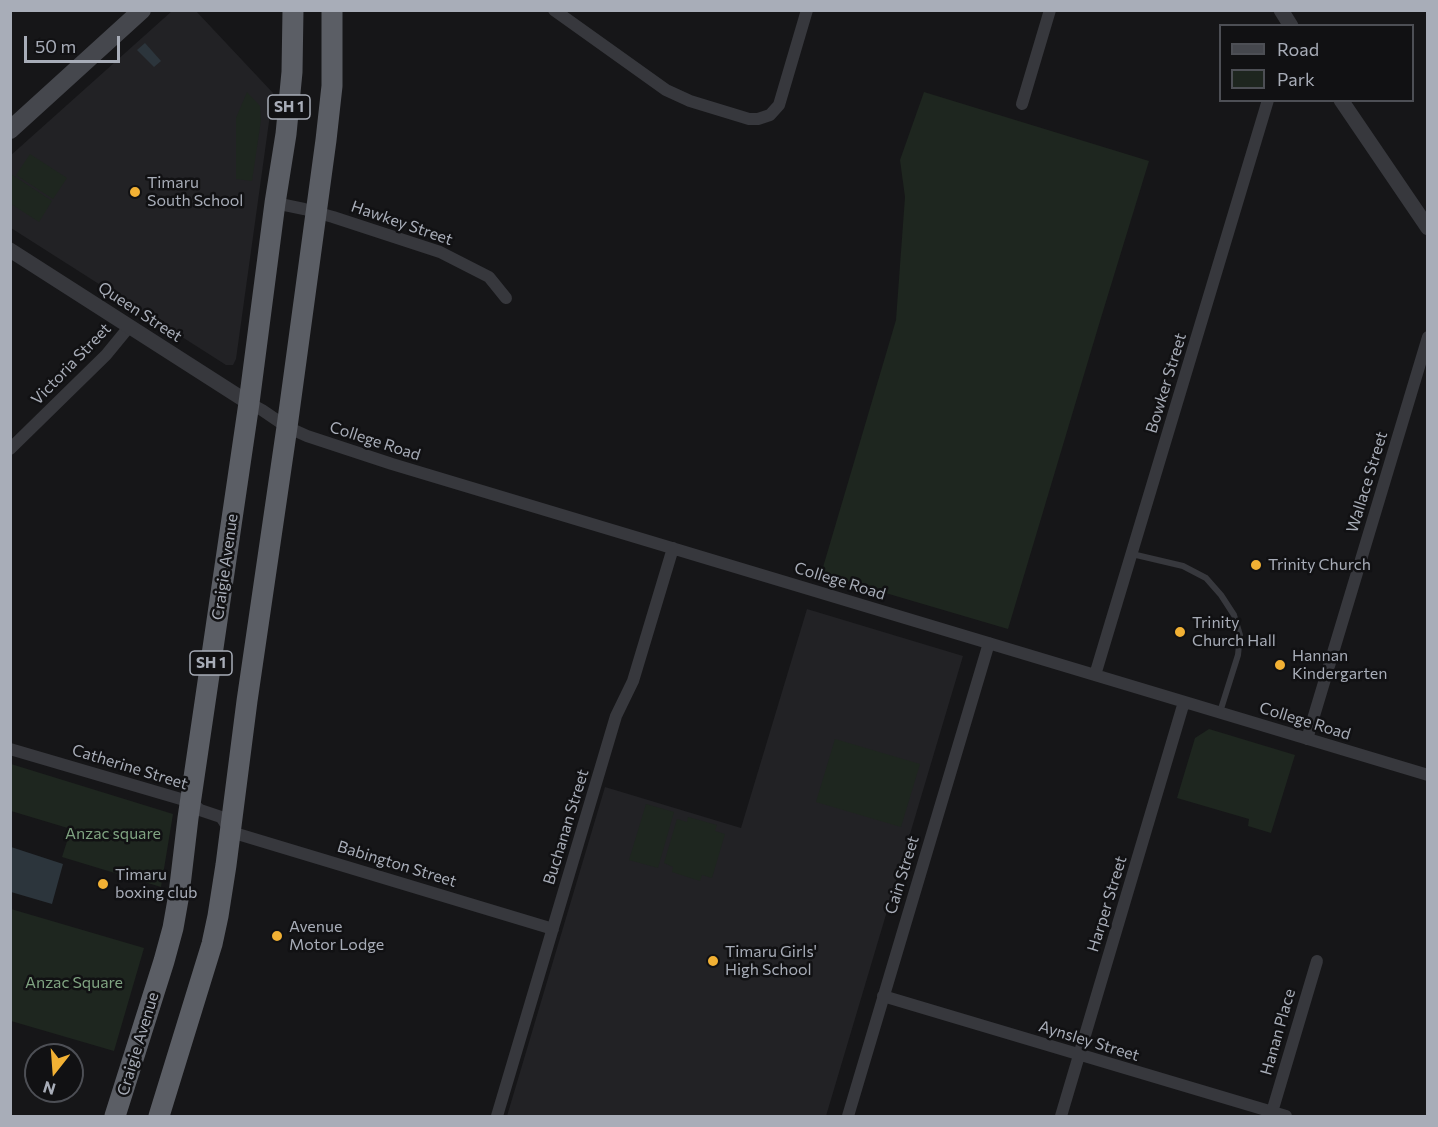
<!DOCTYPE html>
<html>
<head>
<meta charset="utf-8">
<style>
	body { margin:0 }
	#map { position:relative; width:1438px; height:1127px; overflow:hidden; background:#161618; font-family:Commissioner,sans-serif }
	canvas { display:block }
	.frame { position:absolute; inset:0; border:12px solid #a8adb8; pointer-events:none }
	.legend { position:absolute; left:1219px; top:24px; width:195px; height:78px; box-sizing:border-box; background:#111113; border:2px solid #4d4f55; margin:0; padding:8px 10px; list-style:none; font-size:18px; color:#a8adb8 }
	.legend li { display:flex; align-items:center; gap:12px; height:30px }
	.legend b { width:30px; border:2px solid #4d4f55 }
	.north { position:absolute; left:24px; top:1043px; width:60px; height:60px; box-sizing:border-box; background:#111113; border:2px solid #4d4f55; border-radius:50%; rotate:197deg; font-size:16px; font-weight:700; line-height:24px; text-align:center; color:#a8adb8 }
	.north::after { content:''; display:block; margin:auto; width:21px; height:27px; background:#f2b134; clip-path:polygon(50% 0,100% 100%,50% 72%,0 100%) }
	.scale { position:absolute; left:24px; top:36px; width:96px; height:27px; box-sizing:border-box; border:3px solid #a8adb8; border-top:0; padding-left:8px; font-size:18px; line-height:21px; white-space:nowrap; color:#a8adb8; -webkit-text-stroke:4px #111113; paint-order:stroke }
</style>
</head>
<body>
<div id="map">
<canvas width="1438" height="1127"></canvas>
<div class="frame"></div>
<ul class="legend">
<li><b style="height:8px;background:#45474d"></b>Road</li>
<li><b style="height:16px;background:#1e261f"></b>Park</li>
</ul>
<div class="north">N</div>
<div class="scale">50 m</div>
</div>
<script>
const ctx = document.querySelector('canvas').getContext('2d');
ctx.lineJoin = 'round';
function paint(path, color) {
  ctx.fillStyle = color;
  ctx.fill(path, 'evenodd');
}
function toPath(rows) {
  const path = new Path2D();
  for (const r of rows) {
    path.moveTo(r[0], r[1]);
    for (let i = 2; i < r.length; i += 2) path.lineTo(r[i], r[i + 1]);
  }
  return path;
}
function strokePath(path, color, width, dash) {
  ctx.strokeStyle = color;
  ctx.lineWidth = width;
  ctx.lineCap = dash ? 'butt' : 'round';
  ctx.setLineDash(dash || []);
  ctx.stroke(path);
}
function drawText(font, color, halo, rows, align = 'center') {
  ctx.font = font + ' Commissioner,sans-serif';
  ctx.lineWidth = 5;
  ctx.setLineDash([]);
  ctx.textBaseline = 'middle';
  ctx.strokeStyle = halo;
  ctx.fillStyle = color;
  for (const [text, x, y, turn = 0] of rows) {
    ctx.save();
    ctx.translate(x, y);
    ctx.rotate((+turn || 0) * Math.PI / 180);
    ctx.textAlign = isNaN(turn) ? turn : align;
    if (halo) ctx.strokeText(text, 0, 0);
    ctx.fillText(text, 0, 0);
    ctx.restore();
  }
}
const built = toPath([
	[172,11,196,11,273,93,236,359,233,365,226,365,11,228,10,156],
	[807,609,963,656,826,1116,507,1116,605,787,741,828]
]);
const green = toPath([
	[247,92,260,106,261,120,252,181,236,179,236,118],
	[924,92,1149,161,1100,321,1008,629,821,574,896,320,905,197,900,160],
	[30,154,67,178,53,199,16,175],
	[11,174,52,201,39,222,11,204],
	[1209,729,1295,755,1271,833,1248,826,1249,819,1177,798,1195,738],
	[835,739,920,764,901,827,816,802],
	[11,764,173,814,161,887,62,857,71,829,11,811],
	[646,804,674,812,658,868,629,860],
	[688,817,717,825,715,831,725,834,712,878,702,875,700,881,672,872,673,867,664,863,677,819,687,822],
	[11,909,144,948,114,1051,11,1021]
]);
const water = toPath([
	[145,43,161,61,154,67,137,50],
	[11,847,63,864,52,904,11,892]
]);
const service = toPath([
	[1132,554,1183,566,1206,578,1221,595,1234,615,1240,635,1238,655,1220,712]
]);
const minor = toPath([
	[554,10,666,90,690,101,749,119,758,119,770,115,779,105,807,10],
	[1022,104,1050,10],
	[275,203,304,209,333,217,440,252,489,277,506,298],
	[249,403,262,410,287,427,307,436,392,464,1428,775],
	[10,449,106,355,129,327],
	[1095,675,1268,100],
	[1307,739,1428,337],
	[10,749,191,802,200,810,221,817,231,832,553,929],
	[883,996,1286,1116],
	[1272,1112,1317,961],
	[497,1116,616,716,633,681,673,548],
	[848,1116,989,643],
	[1061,1116,1184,702]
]);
const tertiary = toPath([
	[1281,10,1291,26],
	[1341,100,1428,228],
	[10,250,249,403]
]);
const secondary = toPath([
	[10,130,142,10]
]);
const trunk = toPath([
	[115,1116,164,961,173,928,179,894,188,818,249,403,275,203,286,134,292,72,293,10],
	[159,1116,212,944,218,916,226,865,247,701,287,427,326,140,332,86,332,10]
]);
const markers = [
	[135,192,6,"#f2b134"],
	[1256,565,6,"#f2b134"],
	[1180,632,6,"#f2b134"],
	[1280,665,6,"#f2b134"],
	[103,884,6,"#f2b134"],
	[277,936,6,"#f2b134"],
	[713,961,6,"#f2b134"]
];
const shields = [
	[289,107,42],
	[211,663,42]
];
const shieldNames = [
	["SH 1",289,107],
	["SH 1",211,663]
];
const poiNames = [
	["Timaru",147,183],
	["South School",147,201],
	["Trinity Church",1268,565],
	["Trinity",1192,623],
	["Church Hall",1192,641],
	["Hannan",1292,656],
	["Kindergarten",1292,674],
	["Timaru",115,875],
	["boxing club",115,893],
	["Avenue",289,927],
	["Motor Lodge",289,945],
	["Timaru Girls'",725,952],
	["High School",725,970]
];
const streetNames = [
	["Hawkey Street",402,223,19],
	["Queen Street",140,312,33],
	["Victoria Street",71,364,-46],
	["Bowker Street",1166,383,-73],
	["College Road",375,441,18],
	["Wallace Street",1367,482,-73],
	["Craigie Avenue",225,567,-82],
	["College Road",840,581,17],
	["College Road",1305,721,17],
	["Catherine Street",130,767,17],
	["Buchanan Street",566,827,-73],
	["Babington Street",397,864,17],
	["Cain Street",902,875,-73],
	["Harper Street",1107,904,-73],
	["Hanan Place",1278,1032,-74],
	["Aynsley Street",1089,1041,17],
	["Craigie Avenue",138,1044,-73]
];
const parkNames = [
	["Anzac square",113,834],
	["Anzac Square",74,983]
];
paint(built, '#222225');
paint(green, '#1e261f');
paint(water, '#2c353c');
strokePath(service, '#37383d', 6);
strokePath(minor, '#37383d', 12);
strokePath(tertiary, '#37383d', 15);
strokePath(secondary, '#45474d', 18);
strokePath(trunk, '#5b5e65', 21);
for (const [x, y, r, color] of markers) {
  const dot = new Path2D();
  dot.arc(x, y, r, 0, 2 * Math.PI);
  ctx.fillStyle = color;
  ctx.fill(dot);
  strokePath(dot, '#111113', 2);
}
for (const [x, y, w] of shields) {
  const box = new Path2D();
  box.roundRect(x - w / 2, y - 12, w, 24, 4.5);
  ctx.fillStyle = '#111113';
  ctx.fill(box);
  strokePath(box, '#a8adb8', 1.5);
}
drawText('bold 15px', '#a8adb8', null, shieldNames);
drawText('16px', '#a8adb8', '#111113', poiNames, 'left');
drawText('16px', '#a8adb8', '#111113', streetNames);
drawText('16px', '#7fa381', '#111113', parkNames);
</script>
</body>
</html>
